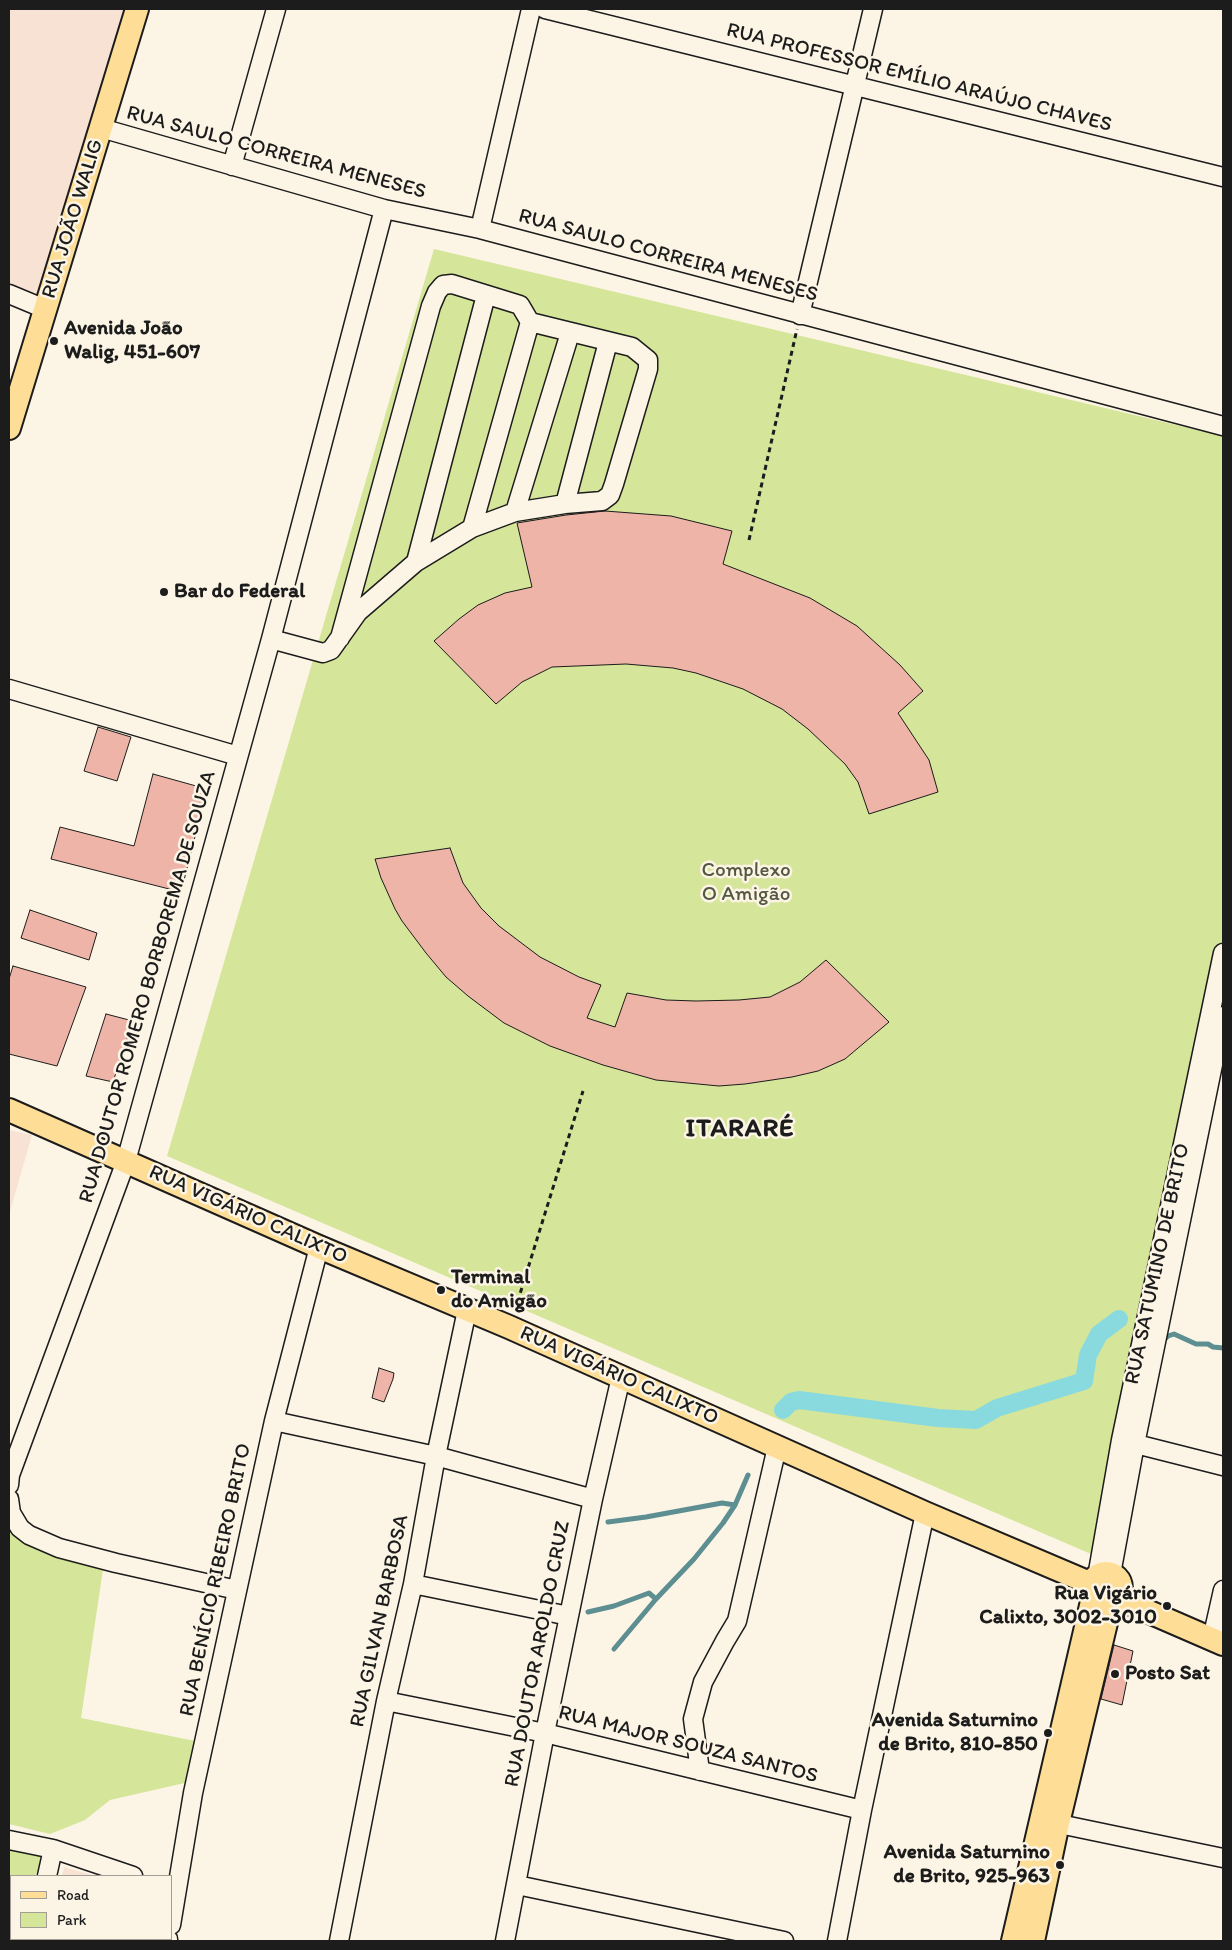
<!DOCTYPE html>
<html>
<head>
<meta charset="utf-8">
<style>
	body { margin:0 }
	#map { position:relative; width:1232px; height:1950px; overflow:hidden; background:#fcf5e5; font-family:Itim,sans-serif }
	canvas { display:block }
	.frame { position:absolute; inset:0; border:10px solid #1c1c1c; pointer-events:none }
	.legend { position:absolute; left:10px; top:1875px; width:162px; height:65px; box-sizing:border-box; background:#fcf5e5; border:1px solid #a29e95; margin:0; padding:6px 9px; list-style:none; font-size:15px; color:#1c1c1c }
	.legend li { display:flex; align-items:center; gap:10px; height:25px }
	.legend b { width:25px; border:1px solid #a29e95 }
</style>
</head>
<body>
<div id="map">
<canvas width="1232" height="1950"></canvas>
<div class="frame"></div>
<ul class="legend">
<li><b style="height:6px;background:#fedd96"></b>Road</li>
<li><b style="height:14px;background:#d5e599"></b>Park</li>
</ul>
</div>
<script>
const ctx = document.querySelector('canvas').getContext('2d');
ctx.lineJoin = 'round';
function paint(path, color) {
  ctx.fillStyle = color;
  ctx.fill(path, 'evenodd');
}
function toPath(rows) {
  const path = new Path2D();
  for (const r of rows) {
    if (r.length === 3) {
      path.moveTo(r[0] + r[2], r[1]);
      path.arc(r[0], r[1], r[2], 0, 2 * Math.PI);
      continue;
    }
    path.moveTo(r[0], r[1]);
    for (let i = 2; i < r.length; i += 2) path.lineTo(r[i], r[i + 1]);
  }
  return path;
}
function strokePath(path, color, width, dash) {
  ctx.strokeStyle = color;
  ctx.lineWidth = width;
  ctx.lineCap = dash ? 'butt' : 'round';
  ctx.setLineDash(dash || []);
  ctx.stroke(path);
}
function drawText(font, color, halo, rows, align = 'center') {
  ctx.font = font + ' Itim,sans-serif';
  ctx.lineWidth = 5;
  ctx.setLineDash([]);
  ctx.textBaseline = 'middle';
  ctx.strokeStyle = halo;
  ctx.fillStyle = color;
  for (const [text, x, y, turn = 0] of rows) {
    ctx.save();
    ctx.translate(x, y);
    ctx.rotate((+turn || 0) * Math.PI / 180);
    ctx.textAlign = isNaN(turn) ? turn : align;
    if (halo) ctx.strokeText(text, 0, 0);
    ctx.fillText(text, 0, 0);
    ctx.restore();
  }
}
const built = toPath([
	[9,9,137,9,49,304,9,287],
	[9,1130,32,1135,9,1215],
	[64,1867,95,1876,62,1876],
	[50,1939,163,1939,162,1941,49,1941]
]);
const green = toPath([
	[434,249,1223,436,1223,957,1098,1557,167,1156],
	[9,1526,42,1548,103,1569,81,1718,195,1741,189,1782,110,1800,85,1820,50,1834,9,1824],
	[9,1846,46,1855,35,1876,11,1876,11,1939,20,1939,19,1941,9,1941]
]);
const stream = toPath([
	[1161,1343,1168,1336,1174,1334,1196,1344,1208,1344,1213,1347,1223,1348],
	[608,1522,646,1517,722,1503,735,1505],
	[588,1612,614,1606,649,1593,656,1599],
	[614,1649,656,1599,694,1559,723,1523,735,1505,748,1475]
]);
const canal = toPath([
	[783,1410,791,1402,799,1400,938,1418,976,1420,997,1408,1084,1381,1088,1355,1099,1334,1119,1319]
]);
const building = toPath([
	[605,511,671,516,732,531,723,564,810,598,857,626,900,665,923,691,898,713,929,760,938,792,869,814,858,782,845,764,808,729,782,709,743,689,696,673,673,668,626,664,552,667,522,682,496,704,434,641,459,619,478,605,505,593,532,587,517,523,566,515,605,511],
	[98,727,131,737,117,781,84,771,98,727],
	[153,774,207,789,181,892,51,859,60,827,134,846,153,774],
	[450,848,463,883,481,908,499,926,540,957,579,977,601,985,587,1018,615,1027,627,993,666,1000,696,1001,739,1000,770,997,800,982,826,960,889,1022,845,1059,818,1071,792,1077,745,1084,719,1086,656,1080,603,1065,550,1046,504,1023,468,996,446,977,426,953,402,921,395,909,381,878,375,859,450,848],
	[30,910,97,933,89,960,21,938,30,910],
	[13,966,86,987,57,1066,9,1054,9,979,13,966],
	[106,1014,133,1021,113,1082,86,1076,106,1014],
	[379,1368,394,1373,393,1379,384,1402,372,1398,379,1368],
	[1114,1645,1133,1651,1122,1705,1101,1699,1114,1645]
]);
const path = toPath([
	[749,540,797,329],
	[515,1310,583,1091]
]);
const minor = toPath([
	[545,9,1223,177],
	[101,128,384,209,480,229,1223,426],
	[232,166,276,9],
	[480,229,531,9],
	[9,294,45,309],
	[800,315,873,9],
	[565,504,608,342],
	[515,512,570,333],
	[472,528,530,322],
	[416,562,486,295],
	[271,639,323,653,331,650,358,612,416,562,472,528,515,512,565,504,602,501,610,495,614,484,648,369,648,360,632,347,530,322,520,305,452,284,443,285,437,292,431,306,340,638],
	[9,689,238,756],
	[274,1421,436,1456,593,1499],
	[1124,1441,1223,1466],
	[9,1485,10,1475,126,1161,271,639,384,209],
	[9,1499,11,1513,20,1528,29,1535,59,1548,116,1563,237,1590],
	[1111,1574,1135,1444,1223,1016],
	[1097,1577,1121,1440,1223,953],
	[413,1584,569,1616],
	[1212,1639,1223,1590],
	[386,1701,545,1733,862,1810],
	[700,1771,693,1719,703,1682,725,1641,737,1621,777,1447],
	[1045,1821,1223,1858],
	[9,1840,53,1849,133,1876],
	[47,1876,53,1849],
	[517,1885,784,1941],
	[171,1925,193,1793,274,1421,319,1247],
	[31,1941,31,1939],
	[168,1941,168,1939],
	[339,1941,386,1701,413,1584,436,1456,467,1310],
	[505,1941,545,1733,593,1499,621,1377],
	[837,1941,862,1810,925,1513]
]);
const major = toPath([
	[9,428,137,9],
	[9,1110,319,1247,509,1327,925,1513,1092,1584],
	[1106,1588,15],
	[1117,1598,1223,1644],
	[1013,1941,1093,1597],
	[1033,1941,1058,1823,1111,1602]
]);
const markers = [
	[54,341,5,"#1c1c1c"],
	[164,592,5,"#1c1c1c"],
	[441,1290,5,"#1c1c1c"],
	[1167,1606,5,"#1c1c1c"],
	[1115,1674,5,"#1c1c1c"],
	[1048,1733,5,"#1c1c1c"],
	[1060,1865,5,"#1c1c1c"]
];
const streetNames = [
	["RUA PROFESSOR EMÍLIO ARAÚJO CHAVES",919,78,14],
	["RUA SAULO CORREIRA MENESES",276,153,15],
	["RUA JOÃO WALIG",73,219,-73],
	["RUA SAULO CORREIRA MENESES",668,256,15],
	["RUA DOUTOR ROMERO BORBOREMA DE SOUZA",148,987,-74],
	["RUA VIGÁRIO CALIXTO",248,1215,24],
	["RUA SATUMINO DE BRITO",1158,1264,-78],
	["RUA VIGÁRIO CALIXTO",619,1376,24],
	["RUA BENÍCIO RIBEIRO BRITO",216,1580,-78],
	["RUA GILVAN BARBOSA",380,1621,-78],
	["RUA DOUTOR AROLDO CRUZ",538,1654,-79],
	["RUA MAJOR SOUZA SANTOS",688,1745,14]
];
const poiNames = [
	["Avenida João",64,329],
	["Walig, 451-607",64,353],
	["Bar do Federal",174,592],
	["Terminal",451,1278],
	["do Amigão",451,1302],
	["Rua Vigário",1157,1594,"right"],
	["Calixto, 3002-3010",1157,1618,"right"],
	["Posto Sat",1125,1674],
	["Avenida Saturnino",1038,1721,"right"],
	["de Brito, 810-850",1038,1745,"right"],
	["Avenida Saturnino",1050,1853,"right"],
	["de Brito, 925-963",1050,1877,"right"]
];
const parkNames = [
	["Complexo",746,871],
	["O Amigão",746,895]
];
const districtNames = [
	["ITARARÉ",740,1129]
];
paint(built, '#f8e2d3');
paint(green, '#d5e599');
strokePath(stream, '#5d8e91', 5);
strokePath(canal, '#88dadf', 18);
paint(building, '#eeb4a8');
strokePath(building, '#1c1c1c', 1);
strokePath(minor, '#1c1c1c', 21);
strokePath(major, '#1c1c1c', 26);
strokePath(path, '#1c1c1c', 3, [5, 4]);
strokePath(minor, '#fcf5e5', 18);
strokePath(major, '#fedd96', 22);
for (const [x, y, r, color] of markers) {
  const dot = new Path2D();
  dot.arc(x, y, r, 0, 2 * Math.PI);
  ctx.fillStyle = color;
  ctx.fill(dot);
  strokePath(dot, '#fcf5e5', 2);
}
drawText('21px', '#1c1c1c', '#fcf5e5', streetNames);
drawText('bold 21px', '#1c1c1c', '#fcf5e5', poiNames, 'left');
drawText('21px', '#545842', '#fcf5e5', parkNames);
ctx.letterSpacing = '1px';
drawText('bold 26px', '#1c1c1c', '#fcf5e5', districtNames);
ctx.letterSpacing = '0px';
</script>
</body>
</html>
